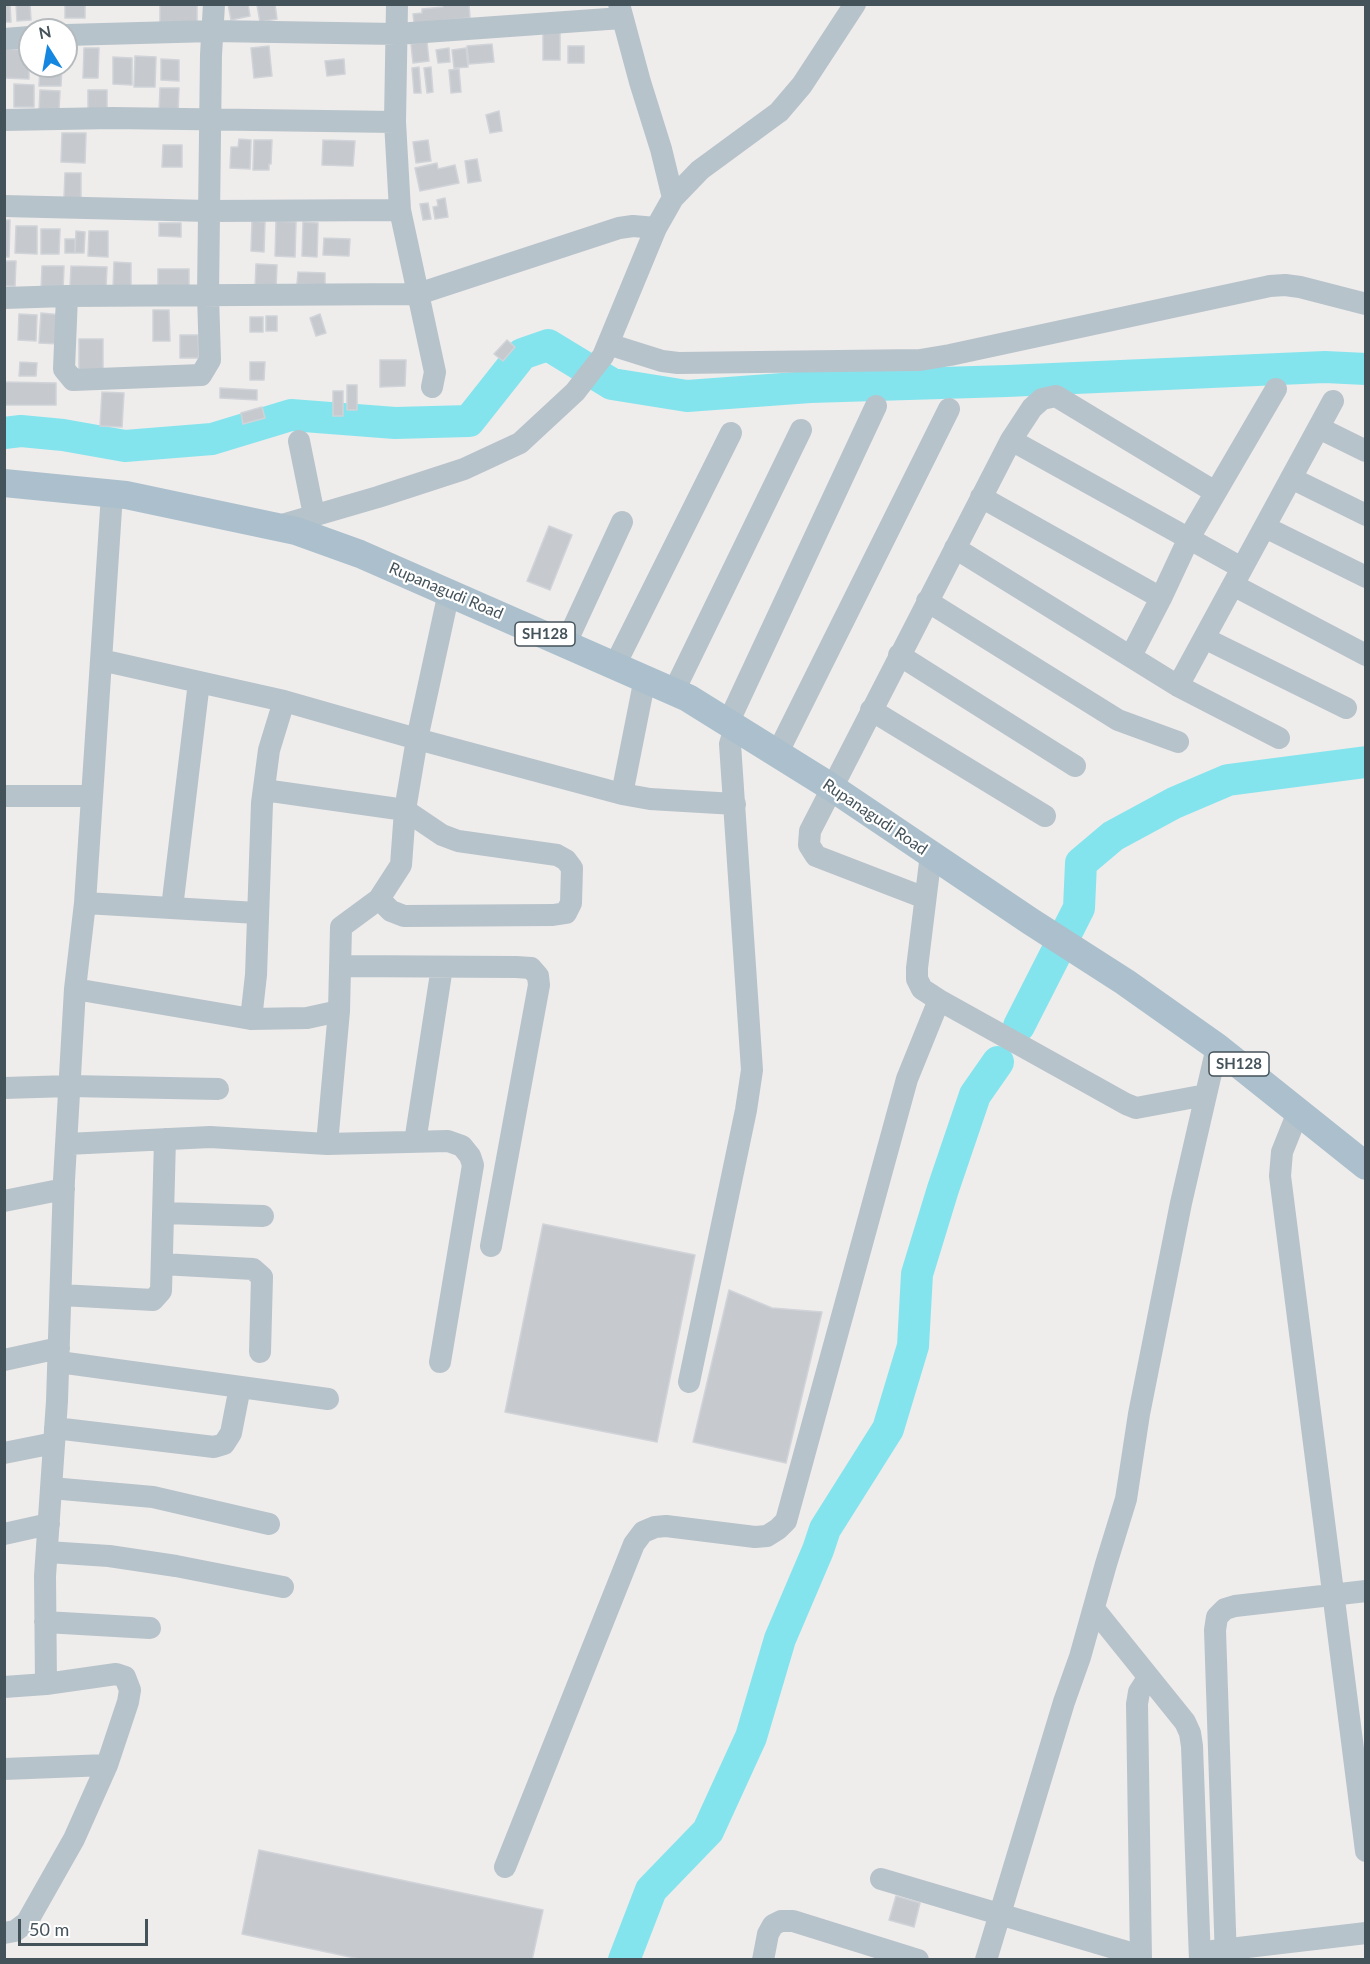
<!DOCTYPE html>
<html>
<head>
<meta charset="utf-8">
<style>
	body { margin:0 }
	#map { position:relative; width:1370px; height:1964px; overflow:hidden; background:#efecec; font-family:Lato,sans-serif }
	canvas { display:block }
	.frame { position:absolute; inset:0; border:6px solid #44525a; pointer-events:none }
	.north { position:absolute; left:18px; top:18px; width:60px; height:60px; box-sizing:border-box; background:#fff; border:2px solid #b4babd; border-radius:50%; rotate:349deg; font-size:16px; font-weight:700; line-height:24px; text-align:center; color:#44525a }
	.north::after { content:''; display:block; margin:auto; width:21px; height:27px; background:#1587e0; clip-path:polygon(50% 0,100% 100%,50% 72%,0 100%) }
	.scale { position:absolute; left:18px; top:1919px; width:130px; height:27px; box-sizing:border-box; border:3px solid #44525a; border-top:0; padding-left:8px; font-size:18px; line-height:21px; white-space:nowrap; color:#44525a; -webkit-text-stroke:4px #fff; paint-order:stroke }
</style>
</head>
<body>
<div id="map">
<canvas width="1370" height="1964"></canvas>
<div class="frame"></div>
<div class="north">N</div>
<div class="scale">50 m</div>
</div>
<script>
const ctx = document.querySelector('canvas').getContext('2d');
ctx.lineJoin = 'round';
function toPath(rows) {
  const path = new Path2D();
  for (const r of rows) {
    path.moveTo(r[0], r[1]);
    for (let i = 2; i < r.length; i += 2) path.lineTo(r[i], r[i + 1]);
  }
  return path;
}
function strokePath(path, color, width, dash) {
  ctx.strokeStyle = color;
  ctx.lineWidth = width;
  ctx.lineCap = dash ? 'butt' : 'round';
  ctx.setLineDash(dash || []);
  ctx.stroke(path);
}
function paint(path, color) {
  ctx.fillStyle = color;
  ctx.fill(path, 'evenodd');
}
function drawText(font, color, halo, rows, align = 'center') {
  ctx.font = font + ' Lato,sans-serif';
  ctx.lineWidth = 4.5;
  ctx.setLineDash([]);
  ctx.textBaseline = 'middle';
  ctx.strokeStyle = halo;
  ctx.fillStyle = color;
  for (const [text, x, y, turn = 0] of rows) {
    ctx.save();
    ctx.translate(x, y);
    ctx.rotate((+turn || 0) * Math.PI / 180);
    ctx.textAlign = isNaN(turn) ? turn : align;
    if (halo) ctx.strokeText(text, 0, 0);
    ctx.fillText(text, 0, 0);
    ctx.restore();
  }
}
const river = toPath([
	[4,433,21,431,63,435,125,446,212,439,291,415,395,423,469,421,522,354,548,345,612,384,687,396,810,387,1007,381,1325,367,1366,369],
	[1019,1026,1079,908,1081,863,1113,836,1174,803,1228,780,1366,762],
	[624,1960,651,1890,708,1831,751,1737,780,1639,818,1550,825,1529,888,1429,913,1346,917,1274,943,1189,975,1095,998,1062]
]);
const building = toPath([
	[4,4,10,4,11,22,4,22,4,4],
	[16,4,30,4,31,20,17,21,16,4],
	[65,4,85,4,85,18,65,18,65,4],
	[160,4,197,4,197,24,160,23,160,4],
	[228,4,248,4,250,16,231,20,228,4],
	[275,4,277,19,260,22,257,5,275,4],
	[443,4,469,4,470,18,414,23,413,14,422,13,422,9,443,7,443,4],
	[560,32,560,60,543,60,543,33,560,32],
	[427,42,429,61,413,63,411,44,427,42],
	[492,44,494,62,469,64,467,46,492,44],
	[269,46,272,76,254,78,251,48,269,46],
	[568,46,584,46,584,63,568,63,568,46],
	[84,48,99,48,98,78,83,78,84,48],
	[449,48,450,62,438,63,436,50,449,48],
	[466,48,468,67,454,68,452,50,466,48],
	[4,49,29,50,29,79,4,78,4,49],
	[135,56,156,57,155,87,134,87,135,56],
	[113,57,132,58,132,85,113,84,113,57],
	[161,59,179,60,179,81,161,80,161,59],
	[344,59,345,74,327,76,325,61,344,59],
	[40,66,62,66,61,86,39,86,40,66],
	[419,67,421,93,414,93,412,68,419,67],
	[431,67,433,92,427,93,424,68,431,67],
	[459,69,461,92,451,93,449,70,459,69],
	[14,84,34,85,34,107,14,107,14,84],
	[160,88,179,88,178,113,159,112,160,88],
	[40,90,60,91,59,110,39,110,40,90],
	[88,90,107,90,107,114,88,114,88,90],
	[499,111,502,131,490,133,486,115,499,111],
	[62,133,86,133,85,163,61,162,62,133],
	[239,139,251,140,250,169,230,168,231,147,238,147,239,139],
	[254,140,272,140,271,164,269,164,269,170,253,170,254,140],
	[323,140,355,141,353,166,322,165,323,140],
	[428,140,431,161,416,163,413,142,428,140],
	[163,145,182,145,182,167,162,167,163,145],
	[477,159,481,181,468,183,465,161,477,159],
	[437,163,438,169,455,165,459,183,420,191,415,168,437,163],
	[65,173,81,173,81,198,64,198,65,173],
	[445,198,448,217,435,219,433,207,438,206,437,200,445,198],
	[428,203,431,219,423,220,420,204,428,203],
	[4,220,10,220,9,257,4,257,4,220],
	[252,221,265,222,264,252,251,251,252,221],
	[276,221,296,222,295,257,275,256,276,221],
	[303,222,318,223,317,257,302,256,303,222],
	[159,223,181,223,181,237,159,236,159,223],
	[16,226,37,226,37,254,15,253,16,226],
	[41,229,60,229,59,254,41,254,41,229],
	[76,231,85,232,84,253,75,253,76,231],
	[89,231,108,231,108,257,88,256,89,231],
	[324,238,350,239,349,256,323,255,324,238],
	[65,239,75,239,75,253,65,253,65,239],
	[4,261,16,261,15,286,4,286,4,261],
	[114,262,131,263,131,289,113,289,114,262],
	[256,264,277,265,276,289,255,288,256,264],
	[42,266,64,266,63,291,41,291,42,266],
	[71,266,107,267,106,288,70,287,71,266],
	[158,269,189,269,189,288,158,287,158,269],
	[298,272,325,273,325,285,297,284,298,272],
	[153,310,169,310,170,341,153,341,153,310],
	[41,313,62,315,60,344,39,343,41,313],
	[19,314,37,315,36,341,18,340,19,314],
	[320,314,326,333,316,336,310,318,320,314],
	[266,316,277,316,277,331,266,331,266,316],
	[250,317,263,317,263,332,250,332,250,317],
	[180,335,198,335,199,358,180,358,180,335],
	[79,339,103,339,103,371,79,371,79,339],
	[507,340,515,347,503,361,494,354,507,340],
	[380,360,406,360,405,386,380,387,380,360],
	[20,362,37,363,36,376,19,376,20,362],
	[250,362,265,362,264,380,250,380,250,362],
	[4,382,56,383,56,405,4,405,4,382],
	[347,385,357,385,357,410,347,410,347,385],
	[220,388,257,390,257,400,220,398,220,388],
	[333,391,343,391,343,416,333,416,333,391],
	[102,392,124,393,122,427,100,426,102,392],
	[262,407,265,418,243,424,241,413,262,407],
	[549,526,572,535,550,590,527,581,549,526],
	[543,1224,695,1255,657,1442,505,1412,543,1224],
	[729,1290,772,1308,822,1312,786,1463,693,1442,729,1290],
	[259,1850,543,1910,532,1960,364,1960,242,1934,259,1850],
	[896,1896,920,1903,914,1927,889,1920,896,1896]
]);
const minor = toPath([
	[397,4,395,122,400,210,435,372,432,387],
	[619,4,640,82,661,149,673,198],
	[66,35,213,31,397,34,622,18],
	[4,39,30,37],
	[4,120,113,118,395,122],
	[4,206,209,211,400,210],
	[67,296,418,294,619,228,633,226,656,228],
	[4,298,67,296,64,369,73,380,201,375,210,360,208,295,211,55,214,4],
	[608,344,662,361,678,363,920,360,950,355,1270,286,1285,285,1300,287,1366,304],
	[1319,428,1366,451],
	[1011,440,1242,568],
	[299,441,314,515],
	[1291,478,1366,515],
	[981,497,1161,598],
	[275,527,378,497,464,469,520,443,575,392,603,356,656,228,673,198,700,170,779,112,802,85,855,4],
	[1265,527,1366,577],
	[955,548,1178,686,1279,738],
	[1233,585,1366,655],
	[927,601,1118,720,1178,742],
	[1204,638,1346,708],
	[566,643,622,522],
	[899,655,1075,766],
	[1131,656,1161,598,1189,538,1276,389],
	[101,660,284,701,417,739,449,592],
	[615,665,731,433],
	[645,678,622,794,650,799,735,804],
	[1178,686,1333,401],
	[674,691,801,430],
	[871,710,1045,816],
	[728,723,876,406],
	[777,754,949,409],
	[264,790,405,810,442,835,458,841,557,855,566,860,572,868,571,903,566,913,553,915,404,916,391,911,379,899],
	[4,796,92,796],
	[931,854,917,968,917,979,922,989,939,1000,1126,1104,1136,1108,1206,1095],
	[925,898,816,856,809,845,810,831,1011,440,1032,408,1042,399,1056,396,1215,492],
	[85,903,257,913],
	[172,908,199,682],
	[340,966,516,967,531,968,538,976,539,985,491,1246],
	[75,989,251,1019,307,1018,339,1011],
	[251,1019,256,975,262,803,269,750,284,701],
	[4,1088,70,1086,218,1089],
	[1298,1112,1282,1152,1280,1176,1366,1851],
	[415,1142,442,967],
	[67,1144,210,1137,327,1144,448,1141,462,1146,470,1156,473,1165,440,1362],
	[327,1144,339,1011,341,927,379,899,401,865,405,810,417,739,622,794],
	[4,1201,64,1189],
	[163,1213,263,1216],
	[162,1264,253,1269,262,1277,260,1352],
	[61,1295,153,1300,161,1291,165,1139],
	[4,1360,59,1348],
	[59,1362,328,1399],
	[689,1382,746,1110,752,1070,730,744,735,727],
	[55,1428,214,1447,224,1444,231,1433,240,1387],
	[4,1453,54,1443],
	[51,1488,153,1497,269,1524],
	[4,1534,49,1524],
	[47,1552,109,1556,176,1566,283,1587],
	[1094,1609,1185,1722,1190,1733,1192,1746,1200,1960],
	[45,1622,150,1628],
	[46,1684,45,1576,57,1401,64,1180,75,989,85,903,112,494],
	[4,1687,46,1684,116,1674,125,1677,130,1690,128,1702,107,1765,74,1839,27,1922,15,1931,4,1933],
	[4,1769,107,1765],
	[505,1867,634,1544,643,1532,655,1527,666,1526,755,1537,767,1536,778,1529,786,1521,907,1079,939,1000],
	[881,1879,1141,1956],
	[1213,1951,1366,1933],
	[763,1960,768,1934,773,1925,781,1921,793,1921,918,1960],
	[986,1960,1064,1702,1080,1657,1106,1564,1126,1499,1139,1414,1181,1203,1217,1047],
	[1141,1960,1137,1704,1139,1692,1148,1678],
	[1226,1960,1215,1630,1217,1617,1225,1609,1235,1606,1366,1591]
]);
const major = toPath([
	[4,483,126,495,296,531,360,554,688,698,831,787,1030,921,1125,982,1217,1047,1366,1166]
]);
const shields = [
	[545,634,60],
	[1239,1064,60]
];
const shieldNames = [
	["SH128",545,634],
	["SH128",1239,1064]
];
const streetNames = [
	["Rupanagudi Road",446,591,23],
	["Rupanagudi Road",875,817,34]
];
strokePath(river, '#84e4ed', 32);
paint(building, '#c6cacf');
strokePath(building, '#d0d3d8', 1.5);
strokePath(minor, '#b7c3ca', 22);
strokePath(major, '#abc0cc', 28);
for (const [x, y, w] of shields) {
  const box = new Path2D();
  box.roundRect(x - w / 2, y - 12, w, 24, 4.5);
  ctx.fillStyle = '#fff';
  ctx.fill(box);
  strokePath(box, '#44525a', 1.5);
}
drawText('bold 15px', '#44525a', null, shieldNames);
drawText('16px', '#44525a', '#fff', streetNames);
</script>
</body>
</html>
